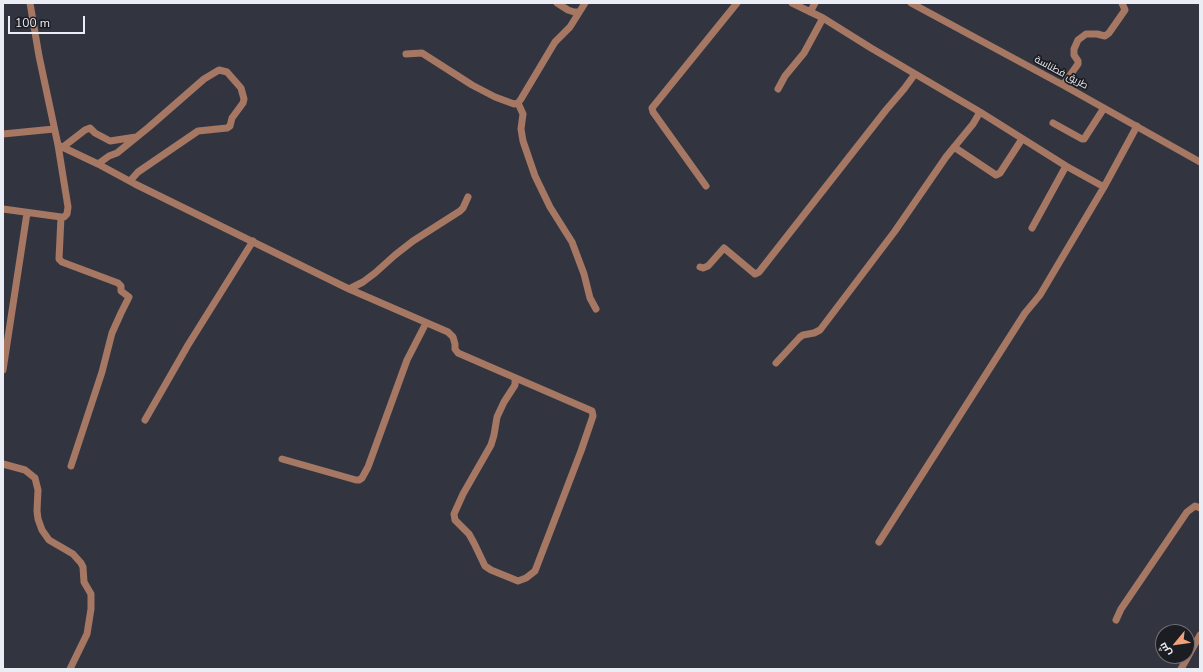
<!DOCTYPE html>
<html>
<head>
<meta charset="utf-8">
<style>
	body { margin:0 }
	#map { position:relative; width:1203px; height:672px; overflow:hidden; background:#323540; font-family:"Nunito Sans",Cairo,sans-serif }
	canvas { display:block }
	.frame { position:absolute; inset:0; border:4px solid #eaedf3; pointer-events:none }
	.north { position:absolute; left:1155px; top:624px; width:40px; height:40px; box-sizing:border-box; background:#1b1d22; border:1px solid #6e7076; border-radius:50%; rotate:241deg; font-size:11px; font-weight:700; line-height:16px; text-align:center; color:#eaedf3 }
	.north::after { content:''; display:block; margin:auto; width:14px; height:18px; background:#f1a17c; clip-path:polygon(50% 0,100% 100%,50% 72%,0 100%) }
	.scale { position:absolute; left:8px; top:16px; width:77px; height:18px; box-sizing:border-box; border:2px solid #eaedf3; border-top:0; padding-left:5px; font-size:12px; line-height:14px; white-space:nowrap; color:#eaedf3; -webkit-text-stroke:3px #1b1d22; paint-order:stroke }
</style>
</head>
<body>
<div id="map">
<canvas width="1203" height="672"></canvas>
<div class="frame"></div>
<div class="north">ش</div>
<div class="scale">100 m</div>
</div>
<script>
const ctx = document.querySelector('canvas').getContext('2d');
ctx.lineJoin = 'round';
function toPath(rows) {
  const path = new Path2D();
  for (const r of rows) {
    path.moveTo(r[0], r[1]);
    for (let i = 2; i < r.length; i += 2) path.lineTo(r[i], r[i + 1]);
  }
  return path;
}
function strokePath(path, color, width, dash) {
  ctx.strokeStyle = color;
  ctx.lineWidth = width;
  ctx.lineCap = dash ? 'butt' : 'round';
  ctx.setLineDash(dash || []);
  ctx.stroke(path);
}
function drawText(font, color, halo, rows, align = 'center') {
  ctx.font = font + ' "Nunito Sans",Cairo,sans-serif';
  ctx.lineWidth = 3.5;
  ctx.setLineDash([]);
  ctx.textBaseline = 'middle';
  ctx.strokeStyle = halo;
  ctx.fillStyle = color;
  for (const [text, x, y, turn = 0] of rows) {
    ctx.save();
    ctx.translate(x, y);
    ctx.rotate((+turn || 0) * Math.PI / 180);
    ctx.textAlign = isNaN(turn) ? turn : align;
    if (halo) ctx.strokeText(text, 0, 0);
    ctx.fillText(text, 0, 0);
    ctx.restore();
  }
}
const minor = toPath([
	[557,3,568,10,574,12,578,12],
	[792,3,823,18,871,48,980,112,1066,166,1104,187],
	[911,3,1063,85,1200,162],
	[810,12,815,3],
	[406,54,422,53,472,85,495,97,514,104,518,103,521,99,555,42,570,27,585,3],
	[1063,85,1078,64,1078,61,1074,55,1074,49,1078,40,1086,34,1097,34,1105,36,1109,33,1125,10,1122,3],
	[778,89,785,76,804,53,823,18],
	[518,103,523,114,521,129,523,141,535,176,550,207,572,242,584,274,590,298,596,309],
	[1053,123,1082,139,1084,139,1104,108],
	[3,134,54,129],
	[58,145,98,164,135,184,349,289,448,332,453,337,455,344,455,349,458,353,585,408,592,411,593,416,581,451,535,571,526,578,518,581,491,570,485,566,474,543,469,534,455,520,454,514,463,494,491,445,494,435,497,417,504,402,515,385,515,378],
	[63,147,85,130,90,128,95,133,110,141,136,137],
	[954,147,996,175,1000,173,1022,139],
	[98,164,109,156,117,153,149,127,204,79,219,70,227,72,241,88,244,99,243,103,232,118,230,126,227,128,198,131,138,172,130,181],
	[706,186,653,112,652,108,737,3],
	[3,209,61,217,64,217,67,214,68,207,58,145,39,56,30,3],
	[61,217,59,259,62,262,118,283,121,286,121,291,129,297,121,313,112,333,102,372,71,466],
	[1032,228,1066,166],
	[700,267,703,268,708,266,724,248,755,274,759,272,886,110,904,89,915,74],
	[349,289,363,282,375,273,395,255,413,241,460,211,463,208,468,197],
	[776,363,800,337,803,335,814,333,820,330,895,231,946,157,973,124,980,112],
	[3,370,27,213],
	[145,420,188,345,253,241],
	[282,459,356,480,359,480,362,478,368,467,407,360,426,323],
	[3,464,25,470,35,478,38,490,37,511,38,519,42,530,49,540,73,554,81,563,83,567,84,582,91,594,91,609,87,634,70,669],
	[879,542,1025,313,1040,295,1104,187,1137,126],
	[1116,620,1121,609,1187,512,1195,506,1200,508],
	[1181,669,1200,635]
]);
const streetNames = [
	["طريق فطناسة",1061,73,28]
];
strokePath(minor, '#a67762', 7);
drawText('10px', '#eaedf3', '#1b1d22', streetNames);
</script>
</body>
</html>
